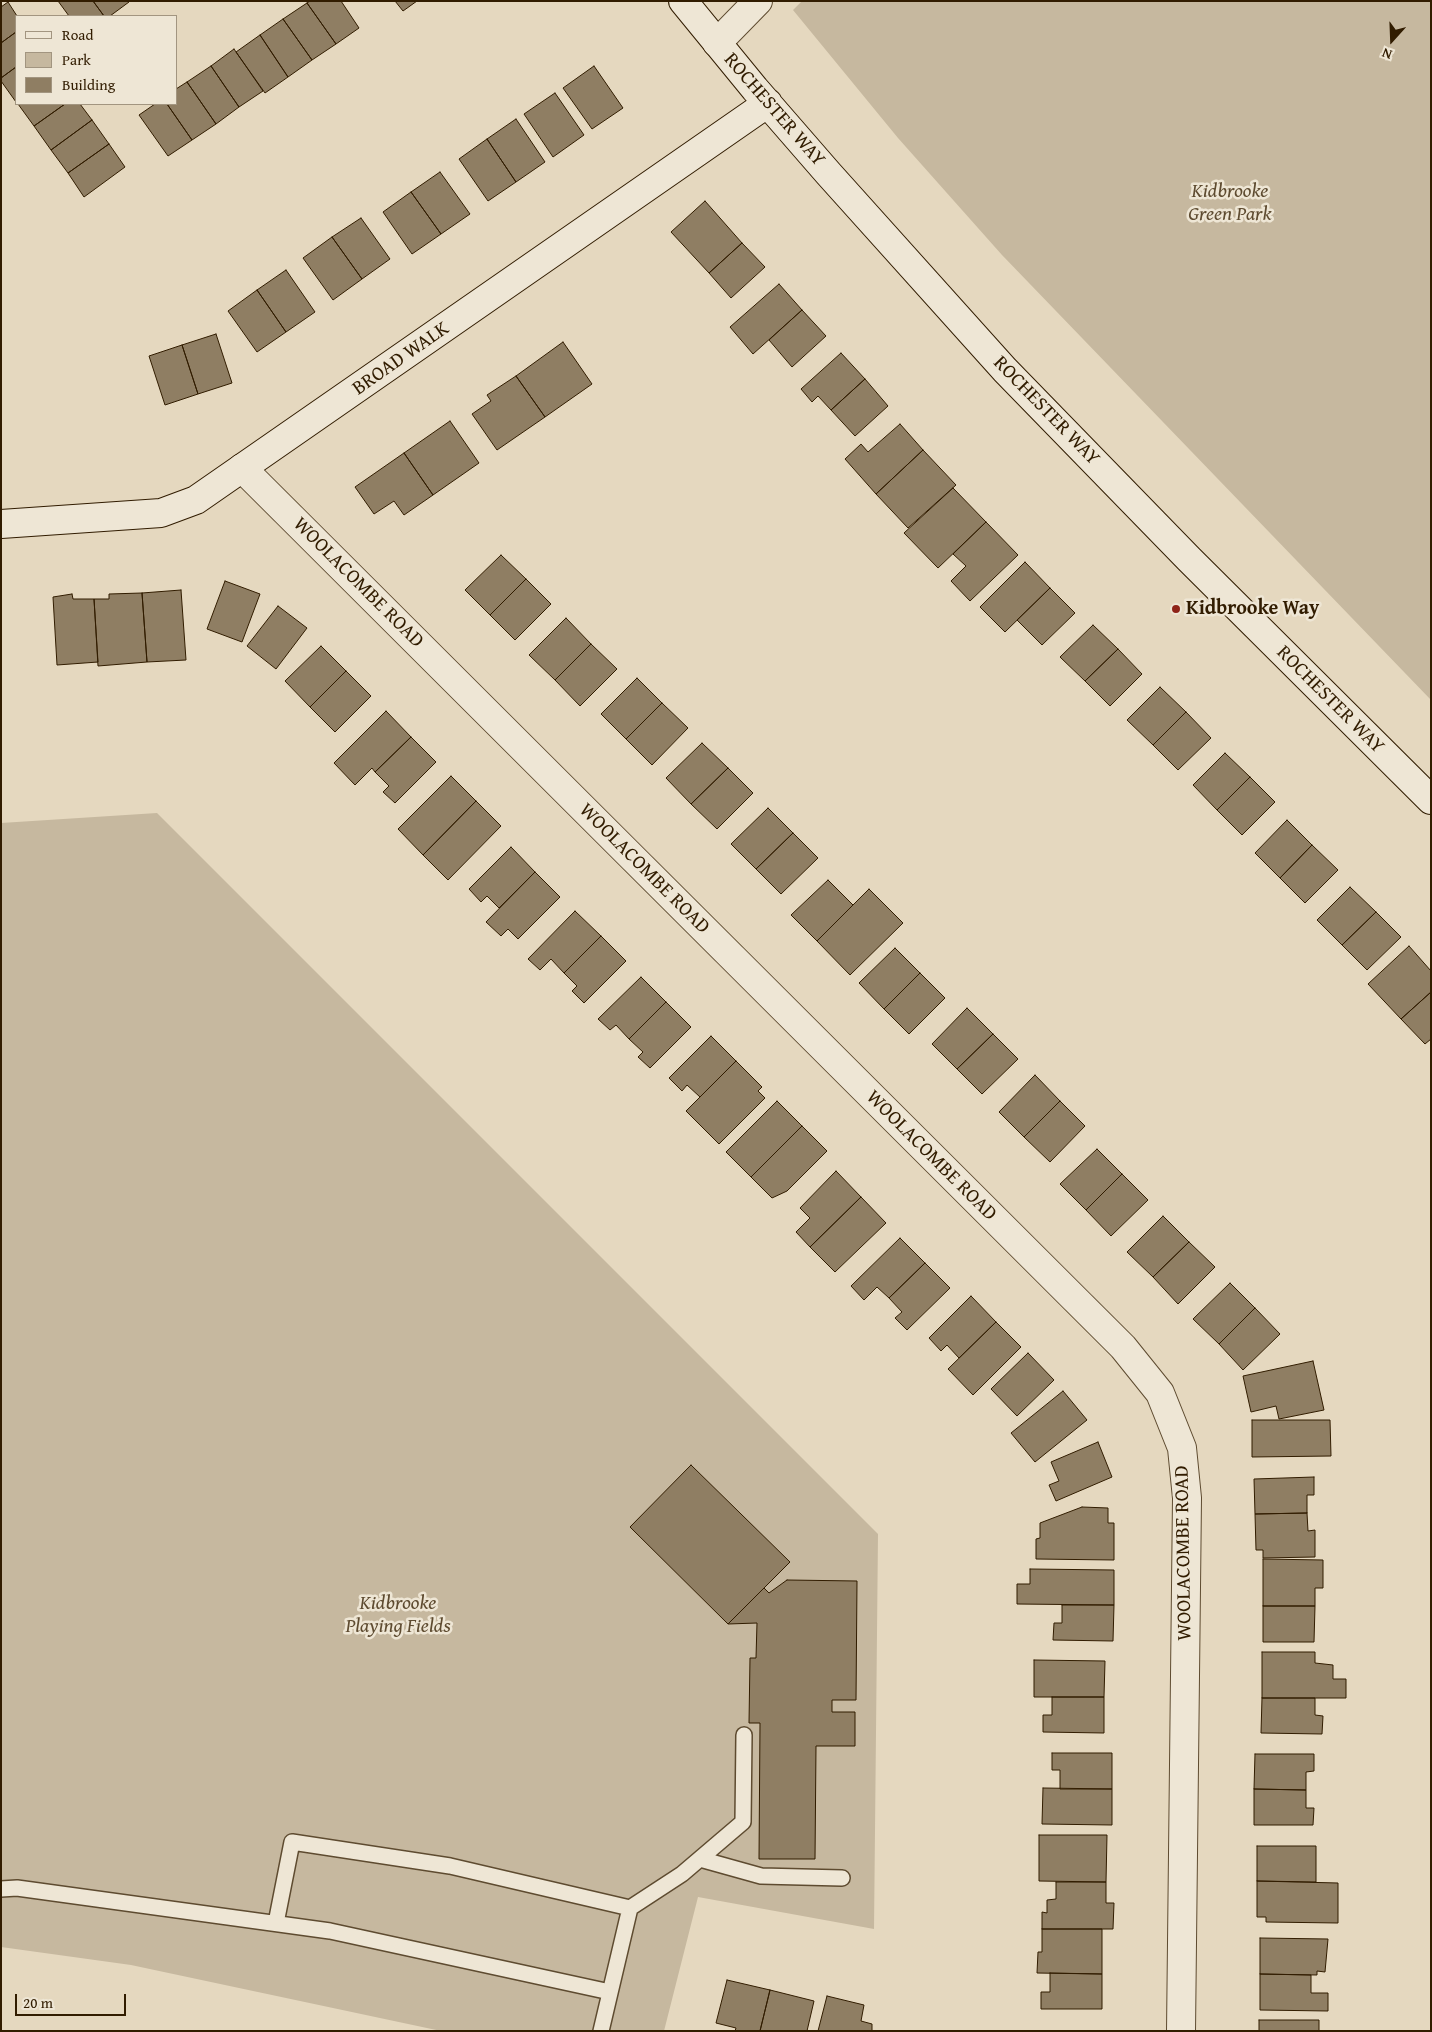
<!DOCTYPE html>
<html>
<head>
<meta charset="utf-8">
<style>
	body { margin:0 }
	#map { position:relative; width:1432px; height:2032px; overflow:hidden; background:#e5d8bf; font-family:"Gentium Book Plus",serif }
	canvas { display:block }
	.frame { position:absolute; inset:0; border:2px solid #311c00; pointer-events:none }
	.legend { position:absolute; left:15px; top:15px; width:162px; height:90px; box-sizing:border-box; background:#eee6d5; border:1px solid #a29580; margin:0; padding:6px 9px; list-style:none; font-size:15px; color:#311c00 }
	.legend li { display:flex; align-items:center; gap:10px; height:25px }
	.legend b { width:25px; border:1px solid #a29580 }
	.north { position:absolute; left:1367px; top:15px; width:50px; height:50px; -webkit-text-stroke:4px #eee6d5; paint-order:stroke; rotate:200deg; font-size:14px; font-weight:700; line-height:20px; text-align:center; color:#311c00 }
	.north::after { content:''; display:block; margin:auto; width:18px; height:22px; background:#311c00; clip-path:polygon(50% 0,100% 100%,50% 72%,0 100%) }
	.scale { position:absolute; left:15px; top:1994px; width:111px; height:22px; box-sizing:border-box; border:2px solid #311c00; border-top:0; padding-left:6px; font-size:15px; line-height:18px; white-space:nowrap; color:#311c00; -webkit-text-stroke:4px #eee6d5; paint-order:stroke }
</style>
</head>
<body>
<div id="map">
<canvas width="1432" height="2032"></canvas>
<div class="frame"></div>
<ul class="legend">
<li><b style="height:6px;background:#eee6d5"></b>Road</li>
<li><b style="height:14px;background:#c6b89f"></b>Park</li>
<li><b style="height:14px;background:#8f7e63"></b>Building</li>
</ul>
<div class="north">N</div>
<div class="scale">20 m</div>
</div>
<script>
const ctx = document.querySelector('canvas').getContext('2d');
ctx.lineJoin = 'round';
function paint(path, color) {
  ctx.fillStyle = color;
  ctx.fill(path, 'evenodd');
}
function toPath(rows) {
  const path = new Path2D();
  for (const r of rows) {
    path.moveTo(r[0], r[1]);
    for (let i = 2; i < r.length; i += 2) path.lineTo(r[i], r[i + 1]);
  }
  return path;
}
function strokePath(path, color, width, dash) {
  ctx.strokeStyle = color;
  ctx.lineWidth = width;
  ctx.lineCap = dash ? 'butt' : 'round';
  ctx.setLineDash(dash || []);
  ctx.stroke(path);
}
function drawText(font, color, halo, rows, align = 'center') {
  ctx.font = font + ' "Gentium Book Plus",serif';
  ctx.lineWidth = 5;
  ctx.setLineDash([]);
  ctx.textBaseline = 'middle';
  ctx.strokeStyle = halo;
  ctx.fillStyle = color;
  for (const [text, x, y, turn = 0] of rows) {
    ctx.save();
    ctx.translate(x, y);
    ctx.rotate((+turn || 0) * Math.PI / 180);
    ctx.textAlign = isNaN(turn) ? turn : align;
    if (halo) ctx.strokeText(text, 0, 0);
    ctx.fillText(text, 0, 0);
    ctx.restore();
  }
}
const green = toPath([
	[802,1,1431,1,1431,700,1002,255,898,138,793,10],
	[157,813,878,1534,874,1929,698,1897,664,2031,441,2031,131,1965,1,1947,1,823]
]);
const building = toPath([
	[58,1,93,1,104,16,69,16,58,1],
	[93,1,129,1,129,2,110,16,104,16,93,1],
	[310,1,341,1,359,28,336,44,307,3,310,1],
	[395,1,417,1,403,11,395,1],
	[8,2,17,16,16,32,1,43,1,7,8,2],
	[307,3,336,44,312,60,283,19,307,3],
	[283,19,312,60,288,77,260,35,283,19],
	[16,32,16,67,1,78,1,43,16,32],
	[260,35,288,77,265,93,236,52,260,35],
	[234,49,263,91,239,107,211,66,234,49],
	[211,66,239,107,216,124,187,82,211,66],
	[594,66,623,108,592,129,563,88,594,66],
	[16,67,16,102,1,81,1,78,16,67],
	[187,82,216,124,192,140,167,104,176,104,176,89,187,82],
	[555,93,584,135,553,157,524,114,555,93],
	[18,104,65,104,34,126,18,104],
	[65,104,80,104,92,120,51,150,34,126,65,104],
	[155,104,167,104,192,140,168,156,139,115,155,104],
	[516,119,545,162,516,182,487,139,516,119],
	[92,120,109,144,68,173,51,150,92,120],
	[487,139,516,182,488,201,459,159,487,139],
	[109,144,125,167,84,197,68,173,109,144],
	[440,172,470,214,441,234,411,192,440,172],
	[411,192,441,234,412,254,383,212,411,192],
	[705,201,742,243,709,273,671,232,705,201],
	[361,218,390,259,362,279,332,237,361,218],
	[332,237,362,279,333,300,303,258,332,237],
	[742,243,765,267,731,298,709,273,742,243],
	[286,270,315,312,286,332,257,290,286,270],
	[779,284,802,310,753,354,730,327,779,284],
	[257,290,286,332,257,352,228,311,257,290],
	[802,310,826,336,792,367,769,340,802,310],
	[216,334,232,383,198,394,182,345,216,334],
	[563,342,592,384,545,417,516,376,563,342],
	[182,345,198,394,165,405,149,356,182,345],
	[841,353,865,379,831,410,818,396,812,402,801,389,841,353],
	[516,376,545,417,497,450,472,414,491,401,487,395,516,376],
	[865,379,888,406,855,436,831,410,865,379],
	[450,421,479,463,433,495,404,453,450,421],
	[900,424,923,450,876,494,845,459,861,444,868,452,900,424],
	[923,450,956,485,908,528,876,494,923,450],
	[404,453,433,495,404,515,394,501,374,514,355,487,404,453],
	[953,488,986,522,938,568,904,533,953,488],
	[986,522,1018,555,970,601,951,581,966,566,953,554,986,522],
	[501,555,526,579,490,615,465,590,501,555],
	[1025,562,1050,588,1005,632,980,607,1025,562],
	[526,579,551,604,515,640,490,615,526,579],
	[225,581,260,594,242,642,207,629,225,581],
	[1050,588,1075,613,1042,645,1017,620,1050,588],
	[181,590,186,660,147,662,142,593,181,590],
	[142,593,147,662,98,666,94,599,109,599,109,594,142,593],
	[72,594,73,599,94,599,98,662,57,665,53,597,72,594],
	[278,606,307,628,276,669,247,646,278,606],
	[566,618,591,644,555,680,529,655,566,618],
	[1093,625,1118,649,1085,681,1060,657,1093,625],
	[591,644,617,669,580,706,555,680,591,644],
	[321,646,346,671,310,707,285,681,321,646],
	[1118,649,1142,674,1110,706,1085,681,1118,649],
	[346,671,371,696,335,732,310,707,346,671],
	[637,678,662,703,626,739,601,714,637,678],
	[1160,687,1186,712,1153,745,1127,720,1160,687],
	[662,703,688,728,652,765,626,739,662,703],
	[386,711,411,737,375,772,372,768,355,785,334,763,386,711],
	[1186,712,1211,738,1178,770,1153,745,1186,712],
	[411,737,436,762,395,803,383,792,389,786,375,772,411,737],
	[702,743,728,768,691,804,666,778,702,743],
	[1225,753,1250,777,1217,810,1193,785,1225,753],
	[728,768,753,793,717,829,691,804,728,768],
	[451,776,476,801,423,855,398,829,451,776],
	[1250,777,1275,802,1242,835,1217,810,1250,777],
	[476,801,501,826,448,880,423,855,476,801],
	[768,808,793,833,756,869,731,844,768,808],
	[1287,820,1312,845,1280,878,1255,853,1287,820],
	[793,833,818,858,781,894,756,869,793,833],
	[1312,845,1338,870,1305,903,1280,878,1312,845],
	[511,847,535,872,499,908,487,896,481,902,469,889,511,847],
	[535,872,560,897,518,939,508,929,501,936,486,922,535,872],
	[828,880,853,905,817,941,791,915,828,880],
	[1350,887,1376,912,1342,945,1317,920,1350,887],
	[869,889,903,923,850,975,817,941,869,889],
	[575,911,601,936,564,973,551,959,540,970,528,959,575,911],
	[1376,912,1401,937,1367,970,1342,945,1376,912],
	[601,936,626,961,584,1003,572,991,577,986,564,973,601,936],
	[1409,946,1431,971,1431,992,1401,1019,1368,984,1409,946],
	[895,948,920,973,884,1009,859,983,895,948],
	[920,973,945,998,909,1034,884,1009,920,973],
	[641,977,666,1002,629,1039,616,1025,610,1030,598,1019,641,977],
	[1431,992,1431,1039,1425,1044,1401,1019,1431,992],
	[666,1002,691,1027,650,1068,638,1057,643,1052,629,1039,666,1002],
	[967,1008,993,1034,957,1069,932,1044,967,1008],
	[993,1034,1018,1059,982,1094,957,1069,993,1034],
	[711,1036,736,1061,700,1097,687,1085,682,1091,669,1078,711,1036],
	[736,1061,762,1087,758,1091,765,1098,719,1144,686,1111,736,1061],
	[1035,1075,1060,1101,1024,1137,999,1112,1035,1075],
	[777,1101,802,1126,751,1177,726,1152,777,1101],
	[1060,1101,1085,1126,1050,1162,1024,1137,1060,1101],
	[802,1126,827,1151,787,1191,772,1198,751,1177,802,1126],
	[1097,1149,1122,1174,1086,1210,1060,1184,1097,1149],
	[836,1171,861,1197,810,1247,796,1232,810,1218,800,1208,836,1171],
	[1122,1174,1148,1200,1111,1236,1086,1210,1122,1174],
	[861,1197,886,1223,835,1272,810,1247,861,1197],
	[1163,1216,1189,1242,1153,1277,1127,1252,1163,1216],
	[900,1238,925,1263,889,1298,877,1287,864,1300,851,1286,900,1238],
	[1189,1242,1215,1267,1178,1304,1153,1277,1189,1242],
	[925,1263,950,1288,907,1330,895,1318,902,1312,889,1298,925,1263],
	[1230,1283,1255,1308,1219,1344,1193,1319,1230,1283],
	[971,1296,996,1322,959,1358,947,1345,941,1351,929,1338,971,1296],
	[1255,1308,1280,1334,1243,1370,1219,1344,1255,1308],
	[996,1322,1021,1347,973,1395,948,1369,996,1322],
	[1028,1353,1054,1380,1017,1416,991,1389,1028,1353],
	[1313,1361,1324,1410,1279,1419,1276,1406,1251,1412,1243,1376,1313,1361],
	[1063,1391,1087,1420,1035,1462,1011,1433,1063,1391],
	[1252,1420,1330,1420,1331,1456,1252,1457,1252,1420],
	[1098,1442,1112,1477,1056,1501,1049,1485,1059,1481,1051,1462,1098,1442],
	[691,1465,790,1562,728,1624,630,1527,691,1465],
	[1314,1477,1314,1495,1307,1495,1307,1513,1255,1514,1254,1479,1314,1477],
	[1082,1507,1108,1508,1108,1523,1114,1523,1114,1560,1036,1559,1036,1539,1040,1538,1040,1523,1082,1507],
	[1307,1513,1308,1531,1315,1530,1315,1557,1263,1558,1263,1550,1256,1550,1255,1514,1307,1513],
	[1263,1559,1323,1560,1323,1588,1315,1588,1315,1606,1263,1606,1263,1559],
	[1030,1569,1114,1570,1114,1605,1017,1604,1017,1584,1030,1584,1030,1569],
	[787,1580,857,1581,856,1700,832,1700,832,1712,855,1712,855,1746,816,1746,815,1859,759,1859,760,1723,749,1723,750,1658,756,1658,757,1623,728,1624,764,1588,769,1593,787,1580],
	[1062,1605,1114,1605,1113,1641,1053,1640,1054,1623,1062,1623,1062,1605],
	[1263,1606,1315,1606,1314,1642,1263,1642,1263,1606],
	[1262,1652,1315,1652,1315,1663,1333,1665,1333,1679,1346,1679,1346,1698,1262,1698,1262,1652],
	[1034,1660,1105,1661,1104,1697,1034,1697,1034,1660],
	[1052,1697,1104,1697,1104,1733,1043,1732,1043,1715,1052,1715,1052,1697],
	[1262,1698,1315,1698,1315,1715,1323,1716,1322,1734,1261,1733,1262,1698],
	[1052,1753,1112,1753,1112,1789,1060,1789,1060,1770,1052,1770,1052,1753],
	[1255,1754,1314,1754,1314,1771,1306,1772,1306,1790,1254,1789,1255,1754],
	[1043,1788,1112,1789,1112,1825,1042,1824,1043,1788],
	[1254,1789,1306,1790,1306,1808,1314,1808,1313,1825,1254,1825,1254,1789],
	[1039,1835,1107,1835,1106,1882,1039,1881,1039,1835],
	[1257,1846,1316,1846,1316,1882,1257,1881,1257,1846],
	[1257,1881,1338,1883,1338,1923,1266,1922,1266,1917,1257,1917,1257,1881],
	[1056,1882,1106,1882,1106,1903,1114,1903,1113,1929,1042,1929,1042,1912,1047,1913,1047,1900,1056,1899,1056,1882],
	[1042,1929,1102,1929,1102,1974,1037,1973,1038,1952,1042,1952,1042,1929],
	[1260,1938,1328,1939,1325,1972,1317,1971,1317,1975,1260,1974,1260,1938],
	[1050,1973,1102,1974,1102,2009,1041,2009,1041,1992,1050,1992,1050,1973],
	[1260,1974,1311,1975,1311,1993,1328,1993,1328,2011,1260,2010,1260,1974],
	[727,1980,770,1990,760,2031,735,2031,736,2028,716,2023,727,1980],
	[770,1990,814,2001,807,2031,760,2031,770,1990],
	[827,1996,864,2005,861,2021,872,2024,872,2031,818,2031,827,1996],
	[1259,2020,1319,2020,1319,2031,1259,2031,1259,2020]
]);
const lane = toPath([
	[700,1859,761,1876,842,1878],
	[1,1889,17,1888,330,1931,610,1992],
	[630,1908,682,1874,743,1822,744,1735],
	[276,1923,292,1842,450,1866,630,1908,601,2031]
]);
const street = toPath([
	[717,43,758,1],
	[242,468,1123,1347,1160,1393,1182,1448,1187,1498,1181,2031]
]);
const secondary = toPath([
	[683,1,755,89,828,173,1005,370,1189,559,1431,800],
	[1,524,161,513,196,500,768,103]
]);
const markers = [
	[1176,609,5,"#8f2418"]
];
const streetNames = [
	["ROCHESTER WAY",774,110,49],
	["BROAD WALK",401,359,-35],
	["ROCHESTER WAY",1046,411,46],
	["WOOLACOMBE ROAD",358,583,45],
	["ROCHESTER WAY",1330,700,45],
	["WOOLACOMBE ROAD",644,869,45],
	["WOOLACOMBE ROAD",931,1156,45],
	["WOOLACOMBE ROAD",1184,1553,-91]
];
const parkNames = [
	["Kidbrooke",1230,192],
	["Green Park",1230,215],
	["Kidbrooke",398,1604],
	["Playing Fields",398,1627]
];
const poiNames = [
	["Kidbrooke Way",1186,609]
];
paint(green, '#c6b89f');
paint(building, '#8f7e63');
strokePath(building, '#311c00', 1);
strokePath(lane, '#5e4b30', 18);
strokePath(street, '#5e4b30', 30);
strokePath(secondary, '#311c00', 30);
strokePath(lane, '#eee6d5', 15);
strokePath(street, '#eee6d5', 28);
strokePath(secondary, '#eee6d5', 28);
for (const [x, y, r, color] of markers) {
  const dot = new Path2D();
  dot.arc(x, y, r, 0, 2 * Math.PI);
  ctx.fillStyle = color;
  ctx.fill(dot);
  strokePath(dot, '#eee6d5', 2);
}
drawText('20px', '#311c00', '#eee6d5', streetNames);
drawText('italic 20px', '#5e4b30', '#eee6d5', parkNames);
drawText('bold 20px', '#311c00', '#eee6d5', poiNames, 'left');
</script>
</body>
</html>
